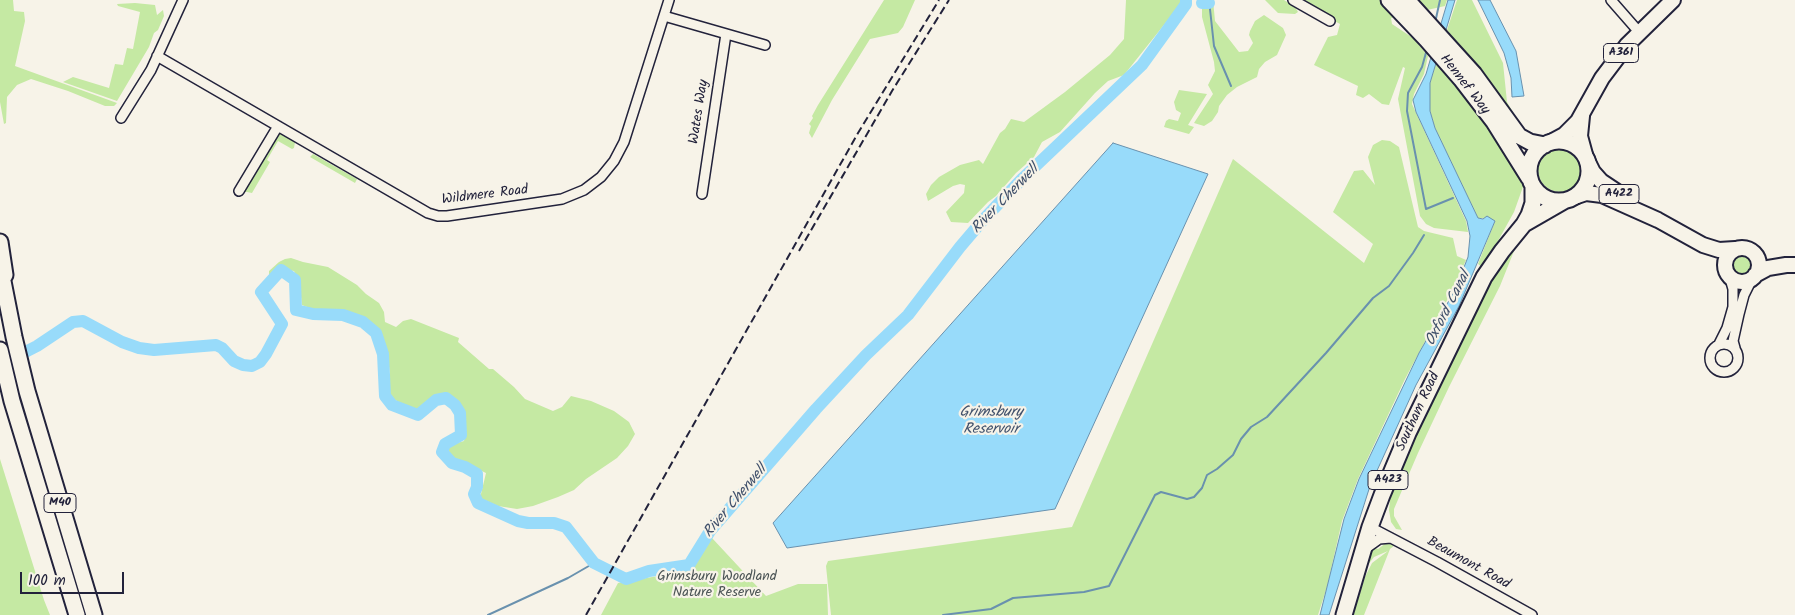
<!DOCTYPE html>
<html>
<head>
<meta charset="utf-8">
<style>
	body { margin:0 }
	#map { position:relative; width:1795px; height:615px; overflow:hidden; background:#f7f3e8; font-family:Kalam,sans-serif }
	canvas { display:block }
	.scale { position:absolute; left:20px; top:572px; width:104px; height:22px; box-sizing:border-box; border:2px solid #22223b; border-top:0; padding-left:6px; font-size:15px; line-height:18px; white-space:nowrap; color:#22223b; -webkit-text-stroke:4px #f7f3e8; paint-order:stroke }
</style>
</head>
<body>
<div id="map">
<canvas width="1795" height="615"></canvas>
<div class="scale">100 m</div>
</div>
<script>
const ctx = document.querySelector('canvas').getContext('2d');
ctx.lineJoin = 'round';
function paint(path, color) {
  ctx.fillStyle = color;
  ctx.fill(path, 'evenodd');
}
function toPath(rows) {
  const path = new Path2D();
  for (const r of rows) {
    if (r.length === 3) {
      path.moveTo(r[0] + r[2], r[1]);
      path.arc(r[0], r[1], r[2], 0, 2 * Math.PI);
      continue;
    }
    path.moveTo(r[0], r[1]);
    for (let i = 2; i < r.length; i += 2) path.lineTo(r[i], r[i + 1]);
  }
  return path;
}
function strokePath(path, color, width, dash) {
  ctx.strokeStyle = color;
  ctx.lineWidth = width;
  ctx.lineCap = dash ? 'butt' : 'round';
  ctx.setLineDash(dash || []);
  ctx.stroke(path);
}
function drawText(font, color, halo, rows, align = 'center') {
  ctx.font = font + ' Kalam,sans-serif';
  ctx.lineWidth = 4.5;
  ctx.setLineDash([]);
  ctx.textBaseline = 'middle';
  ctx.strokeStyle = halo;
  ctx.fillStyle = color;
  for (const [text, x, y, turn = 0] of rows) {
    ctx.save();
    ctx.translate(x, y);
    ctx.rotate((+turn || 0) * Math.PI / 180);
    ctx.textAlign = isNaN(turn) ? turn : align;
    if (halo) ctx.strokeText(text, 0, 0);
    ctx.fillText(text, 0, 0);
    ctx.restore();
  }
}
const green = toPath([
	[0,0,13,0,14,11,24,12,25,21,15,66,117,103,114,106,105,106,68,91,31,79,17,85,7,97,6,123,4,124,0,102],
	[884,0,915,0,903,27,898,33,870,39,832,100,812,138,809,133,811,126,809,124,813,118,812,116,818,105],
	[1126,0,1182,0,1183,1,1124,75,1108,81,1095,93,1060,132,1042,142,1034,157,1016,173,996,196,988,202,968,223,951,222,946,212,964,193,965,185,960,184,953,186,928,201,926,194,931,185,939,177,960,165,979,160,983,164,1000,133,1005,129,1011,119,1024,122,1065,92,1110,55,1124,39],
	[1202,0,1213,0,1215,21,1239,52,1248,51,1253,43,1249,35,1250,31,1255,21,1264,15,1283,28,1286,35,1277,55,1265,62,1259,69,1257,77,1237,87,1227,95,1219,106,1218,112,1212,121,1204,126,1194,123,1213,94,1208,85,1215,71,1214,62,1202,17],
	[1265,0,1284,0,1295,7,1298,12,1295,14,1278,13],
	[1296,0,1447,0,1445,6,1391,18,1392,24,1413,38,1428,56,1424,74,1414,94,1412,104,1466,221,1468,232,1434,228,1426,224,1420,216,1398,99,1405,68,1403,67,1389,105,1382,104,1369,94,1363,98,1356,95,1358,86,1314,65,1328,37,1337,35,1340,24],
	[1457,0,1472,0,1503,63,1507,102,1514,114,1510,118,1496,94,1447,30],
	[135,3,155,5,157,15,163,10,164,16,158,30,154,33,149,47,117,101,63,82,73,77,109,88,115,64,123,65,127,48,133,49,140,12,118,6,117,4],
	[1436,63,1448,75,1478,113,1510,160,1524,184,1514,212,1483,268,1478,264,1495,221,1485,218,1478,218,1435,128,1430,111,1429,93,1430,83],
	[1179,90,1207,94,1188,125,1194,127,1189,134,1164,127,1166,121,1169,119,1178,121,1181,113,1176,110,1174,102],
	[279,133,295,142,294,148,292,149,278,141,267,160,270,162,252,193,247,192,242,192,276,134],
	[1382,140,1390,141,1399,147,1418,227,1424,231,1453,238,1457,256,1466,260,1453,289,1405,379,1358,479,1342,521,1327,587,1318,615,831,615,826,566,828,561,1072,527,1233,159,1364,263,1373,244,1333,212,1354,171,1363,170,1375,185,1368,157,1373,145],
	[1560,170,22],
	[313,154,357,179,355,183,310,157],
	[1513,246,1514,251,1500,286,1449,387,1418,453,1394,509,1394,516,1402,530,1396,529,1391,522,1389,510,1390,501,1388,500,1424,410,1486,287],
	[1743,265,10],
	[291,258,303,262,328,267,357,285,366,294,379,303,384,312,385,322,396,327,403,321,411,319,459,338,458,342,489,369,493,369,514,387,525,399,553,411,562,407,571,396,591,401,614,411,629,422,635,434,628,446,617,458,586,479,574,490,558,497,533,506,517,509,498,506,480,498,486,473,465,463,453,460,449,456,447,446,464,441,465,436,463,417,457,404,450,397,444,396,431,401,418,412,410,410,394,399,388,391,390,374,387,351,377,332,360,317,329,310,312,309,302,305,299,281,294,271,279,269,269,277,269,271,279,262,285,259],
	[0,459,44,600,50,615,0,615],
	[712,538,766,596,798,584,827,584,828,615,601,615,618,583,692,570],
	[1392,542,1395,545,1390,549,1364,615,1353,615,1365,577,1372,563,1388,551,1374,557,1367,566,1370,553,1375,548,1378,549,1386,543]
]);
const water = toPath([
	[1448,0,1455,0,1430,83,1430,111,1435,128,1478,218,1483,219,1487,216,1495,221,1459,306,1416,385,1370,486,1329,615,1320,615,1344,519,1359,479,1419,353,1455,290,1468,257,1470,236,1467,221,1416,112,1413,100,1426,74,1448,0],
	[1478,0,1490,0,1516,51,1524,96,1512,97,1511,78,1504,53,1478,0],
	[1113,143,1208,174,1055,509,787,548,773,523,1113,143]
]);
const stream = toPath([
	[1209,0,1214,46,1231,86],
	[1435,23,1440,0],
	[1427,49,1422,67,1408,93,1407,111,1426,209,1453,198],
	[488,615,568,578,594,563],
	[943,615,991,609,1013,598,1084,592,1109,586,1155,495,1161,492,1187,499,1194,497,1202,488,1207,475,1217,469,1233,455,1241,439,1251,427,1267,417,1326,353,1373,298,1389,286,1413,253,1424,235]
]);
const river = toPath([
	[1202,3,1209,3],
	[0,365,37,346,73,322,83,321,122,342,139,348,154,350,216,345,222,348,234,361,243,365,252,366,260,362,266,354,282,324,261,292,281,270,295,280,296,310,313,314,343,315,363,322,376,333,383,354,385,396,392,405,418,415,436,400,446,398,455,405,460,413,461,435,445,444,442,452,452,463,465,467,477,474,477,487,474,494,478,503,518,521,528,523,554,523,566,527,594,563,626,579,649,571,689,565,710,531,816,409,866,355,908,315,960,247,983,220,1023,178,1142,65,1186,4,1186,0]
]);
const street = toPath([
	[1293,0,1330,21],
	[1611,0,1639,32],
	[664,16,765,45],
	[157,56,428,213,438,216,447,216,562,199,584,190,601,177,614,161,624,142,669,0],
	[121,118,151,70,183,0],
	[239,191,278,126],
	[702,194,726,34],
	[1724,358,14],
	[1719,344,1727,328,1733,307,1733,289,1729,275],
	[1735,348,1733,341,1739,314,1744,295,1753,277],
	[1370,527,1437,562,1532,615],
	[1365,549,1379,539,1391,538]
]);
const primary = toPath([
	[1582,116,1580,136,1586,158],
	[1551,142,1564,135,1578,121,1602,78,1627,45,1673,0],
	[1587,160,1593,172,1601,181,1625,197],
	[1574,197,1586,193,1602,195,1658,220,1703,245,1719,250,1735,249],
	[1742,265,17],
	[1755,275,1768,268,1786,265,1795,265]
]);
const highway = toPath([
	[1389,0,1427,40,1461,79,1494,122,1529,178],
	[1407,0,1474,74,1519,136,1530,142,1545,145],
	[1559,171,30],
	[1524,224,1564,201],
	[0,242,5,275],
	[0,266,14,337,27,391,94,615],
	[0,350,12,401,77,615],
	[1344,615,1370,527,1382,495,1408,433,1484,277,1502,251,1524,224,1529,215,1533,203,1533,187]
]);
const rail = toPath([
	[799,251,892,91,949,0],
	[586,615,858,133,939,0]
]);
const shields = [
	[1621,53,35],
	[1619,194,40],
	[1388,480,40],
	[60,503,32]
];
const shieldNames = [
	["A361",1621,53],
	["A422",1619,194],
	["A423",1388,480],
	["M40",60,503]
];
const streetNames = [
	["Hennef Way",1464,85,52],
	["Wates Way",700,112,-81],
	["Wildmere Road",485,196,-7],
	["Southam Road",1419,412,-65],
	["Beaumont Road",1468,564,29]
];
const parkNames = [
	["Grimsbury Woodland",717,578],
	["Nature Reserve",717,594]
];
const waterNames = [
	["River Cherwell",1006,200,-46],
	["Oxford Canal",1449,309,-63],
	["Grimsbury",991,413],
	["Reservoir",991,430],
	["River Cherwell",736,502,-50]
];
paint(green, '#c5e9a3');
paint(water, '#98dbfa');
strokePath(water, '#6991ae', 1);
strokePath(stream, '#6991ae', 2);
strokePath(river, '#98dbfa', 12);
strokePath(street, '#22223b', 12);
strokePath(primary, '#22223b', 18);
strokePath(highway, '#22223b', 19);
strokePath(street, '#f7f3e8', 9);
strokePath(primary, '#f7f3e8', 14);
strokePath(highway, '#f7f3e8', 15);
strokePath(rail, '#22223b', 2, [8, 4]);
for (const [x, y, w] of shields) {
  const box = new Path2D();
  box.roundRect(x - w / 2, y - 9.5, w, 19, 4);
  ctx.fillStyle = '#f7f3e8';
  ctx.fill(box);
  strokePath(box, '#22223b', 1);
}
drawText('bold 12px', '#22223b', null, shieldNames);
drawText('14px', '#22223b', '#f7f3e8', streetNames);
drawText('14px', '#4b5455', '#f7f3e8', parkNames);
drawText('italic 15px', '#40506b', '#f7f3e8', waterNames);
</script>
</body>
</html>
